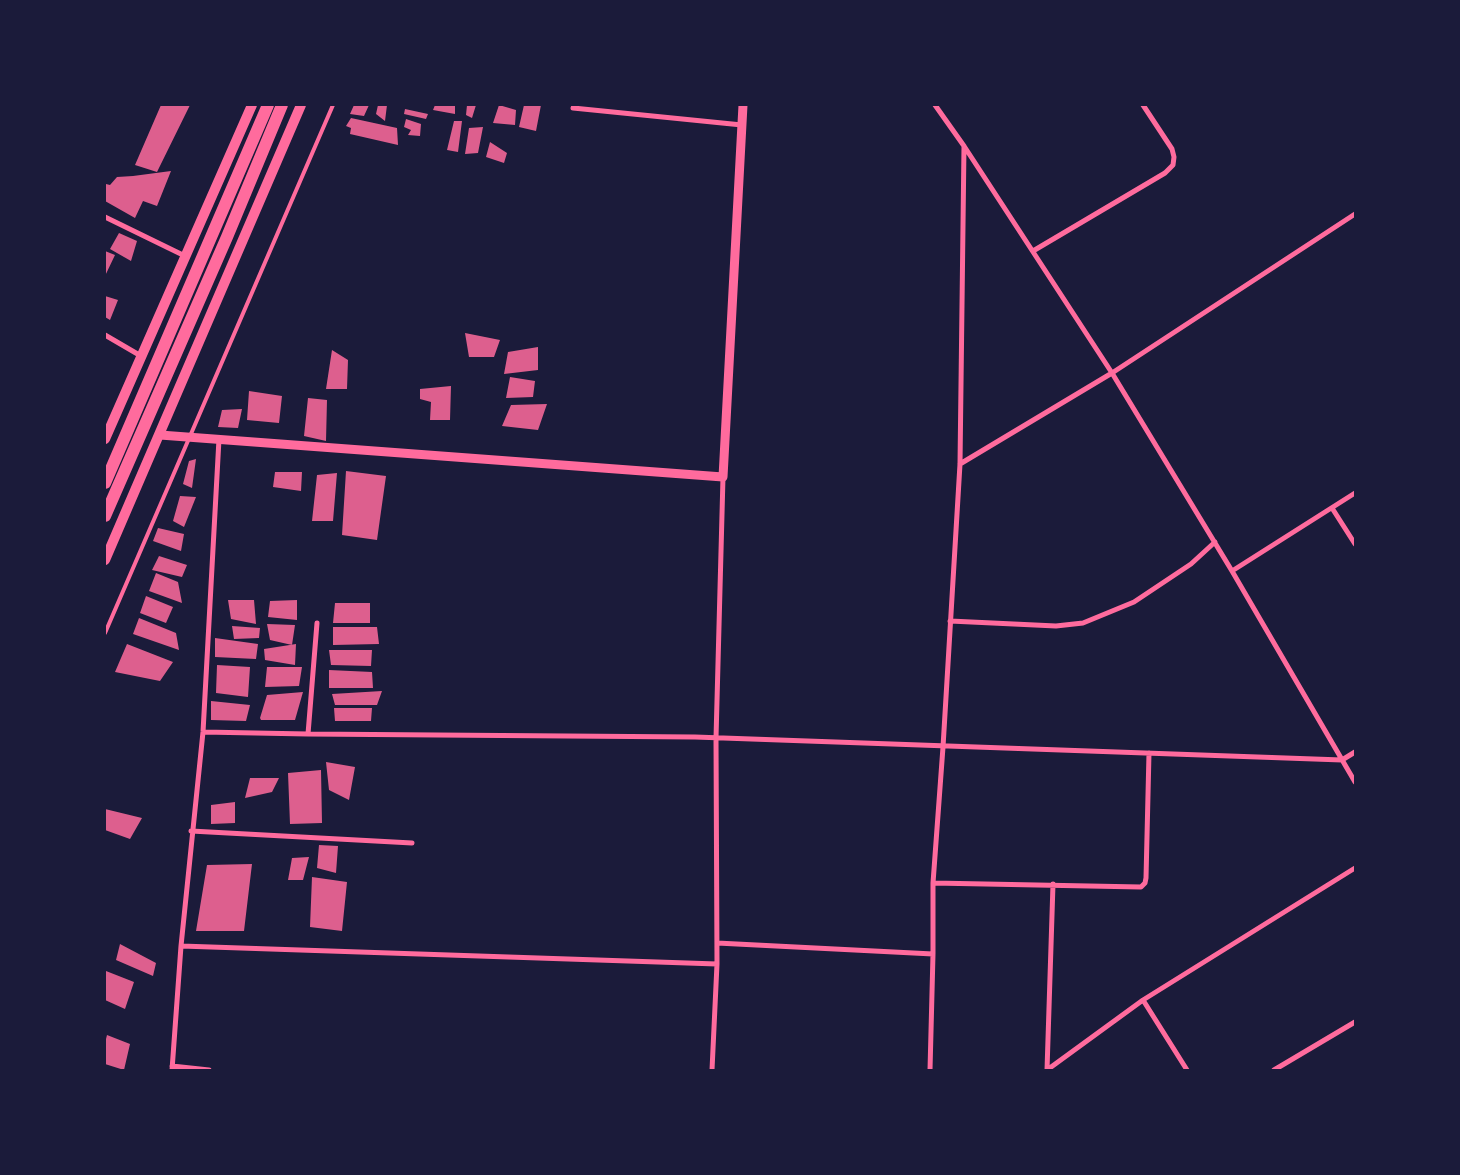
<!DOCTYPE html>
<html>
<head>
<meta charset="utf-8">
<style>
	body { margin:0 }
	#map { position:relative; width:1460px; height:1175px; overflow:hidden; background:#1b1b3a; font-family:"Golos Text",sans-serif }
	canvas { display:block }
	.frame { position:absolute; inset:0; border:106px solid #1b1b3a; pointer-events:none }
</style>
</head>
<body>
<div id="map">
<canvas width="1460" height="1175"></canvas>
<div class="frame"></div>
</div>
<script>
const ctx = document.querySelector('canvas').getContext('2d');
ctx.lineJoin = 'round';
function paint(path, color) {
  ctx.fillStyle = color;
  ctx.fill(path, 'evenodd');
}
function toPath(rows) {
  const path = new Path2D();
  for (const r of rows) {
    path.moveTo(r[0], r[1]);
    for (let i = 2; i < r.length; i += 2) path.lineTo(r[i], r[i + 1]);
  }
  return path;
}
function strokePath(path, color, width, dash) {
  ctx.strokeStyle = color;
  ctx.lineWidth = width;
  ctx.lineCap = dash ? 'butt' : 'round';
  ctx.setLineDash(dash || []);
  ctx.stroke(path);
}
const building = toPath([
	[161,105,190,105,157,172,135,165],
	[354,105,369,105,364,116,350,114],
	[378,105,387,105,385,121,376,114],
	[435,105,455,105,455,114,433,110],
	[467,105,476,105,472,118,466,115],
	[499,105,516,110,515,125,493,123],
	[524,105,541,105,536,131,519,127],
	[405,109,428,114,426,119,404,114],
	[351,118,397,128,398,145,350,134,351,128,346,126],
	[406,119,421,124,420,136,408,135,411,130,404,127],
	[454,121,462,121,458,152,447,150],
	[483,127,478,153,465,154,469,128],
	[490,142,507,153,504,163,486,157],
	[171,171,157,206,143,201,135,218,105,201,105,186,106,184,110,185,117,177,133,176],
	[119,233,137,241,131,261,110,249],
	[105,251,115,255,105,276],
	[105,296,118,300,110,320,105,317],
	[465,333,500,340,494,357,469,357],
	[538,347,538,370,504,374,508,352],
	[332,350,348,360,347,389,326,389],
	[510,377,535,381,533,397,506,398],
	[451,386,450,420,430,420,431,402,420,399,420,389],
	[249,391,282,396,279,423,247,420],
	[308,398,327,400,326,441,304,436],
	[547,404,538,430,502,426,511,405],
	[242,409,238,428,218,427,222,410],
	[196,459,192,488,183,484,189,461],
	[346,471,386,476,377,540,342,535],
	[275,472,302,472,301,491,273,487],
	[337,473,333,521,312,521,317,475],
	[180,496,196,497,184,527,173,521],
	[158,528,184,534,181,551,153,541],
	[159,556,187,565,182,577,152,570],
	[156,573,178,582,182,603,149,591],
	[146,596,173,607,166,623,140,613],
	[228,600,254,600,256,624,231,619],
	[297,600,297,620,268,617,270,601],
	[335,603,370,603,370,623,333,623],
	[139,618,176,633,179,650,133,634],
	[267,624,295,625,292,645,270,640],
	[232,626,260,628,259,638,234,639],
	[333,627,377,627,379,644,333,645],
	[215,638,258,644,256,659,215,657],
	[127,644,173,662,160,681,115,672],
	[296,644,295,665,265,660,264,649],
	[329,650,372,650,371,666,331,665],
	[217,665,250,667,248,697,216,693],
	[267,667,302,667,299,686,265,687],
	[329,670,372,672,373,688,329,688],
	[382,691,377,705,335,705,332,694],
	[303,692,295,720,261,720,260,718,267,695],
	[211,701,250,705,246,721,211,720],
	[334,708,372,708,371,721,335,721],
	[326,762,355,767,349,800,329,790],
	[321,770,322,823,290,824,288,773],
	[250,778,279,778,272,792,245,798],
	[235,802,235,823,211,824,211,805],
	[105,809,142,818,130,839,105,830],
	[319,845,338,846,336,873,317,868],
	[309,857,303,880,288,880,292,858],
	[252,864,244,931,196,931,207,865],
	[312,877,347,882,342,931,310,927],
	[120,944,156,963,153,976,116,960],
	[106,971,134,982,125,1009,105,1000],
	[107,1035,130,1044,124,1070,105,1064,105,1043]
]);
const service = toPath([
	[105,633,333,105]
]);
const minor = toPath([
	[935,105,964,146,1112,373,1232,571,1355,782],
	[573,108,742,125],
	[105,217,185,256],
	[1033,251,1165,173,1173,165,1174,157,1172,149,1143,105],
	[105,335,141,356],
	[960,464,1112,373,1355,214],
	[1332,508,1355,544],
	[1232,571,1355,493],
	[950,621,1056,626,1083,623,1134,602,1191,564,1215,542],
	[203,732,308,734,695,737,1342,760,1355,752],
	[308,734,317,623],
	[191,831,412,843],
	[933,883,1141,887,1145,883,1146,878,1149,753],
	[717,943,933,954],
	[181,946,717,964],
	[1143,1000,1187,1070],
	[172,1066,209,1070],
	[172,1070,181,946,203,732,219,439],
	[712,1070,717,964,716,738,723,477],
	[930,1070,933,954,933,883,943,747,960,464,964,146],
	[1047,1070,1143,1000,1355,868],
	[1047,1070,1053,884],
	[1274,1070,1355,1022]
]);
const tertiary = toPath([
	[160,435,723,477,743,105]
]);
const secondary = toPath([
	[105,439,252,105],
	[105,560,301,105]
]);
const primary = toPath([
	[105,483,268,105],
	[105,516,227,237,282,105]
]);
paint(building, '#dd5f8e');
strokePath(service, '#ff6b9d', 4);
strokePath(minor, '#ff6b9d', 5);
strokePath(tertiary, '#ff6b9d', 9);
strokePath(secondary, '#ff6b9d', 10);
strokePath(primary, '#ff6b9d', 12);
</script>
</body>
</html>
